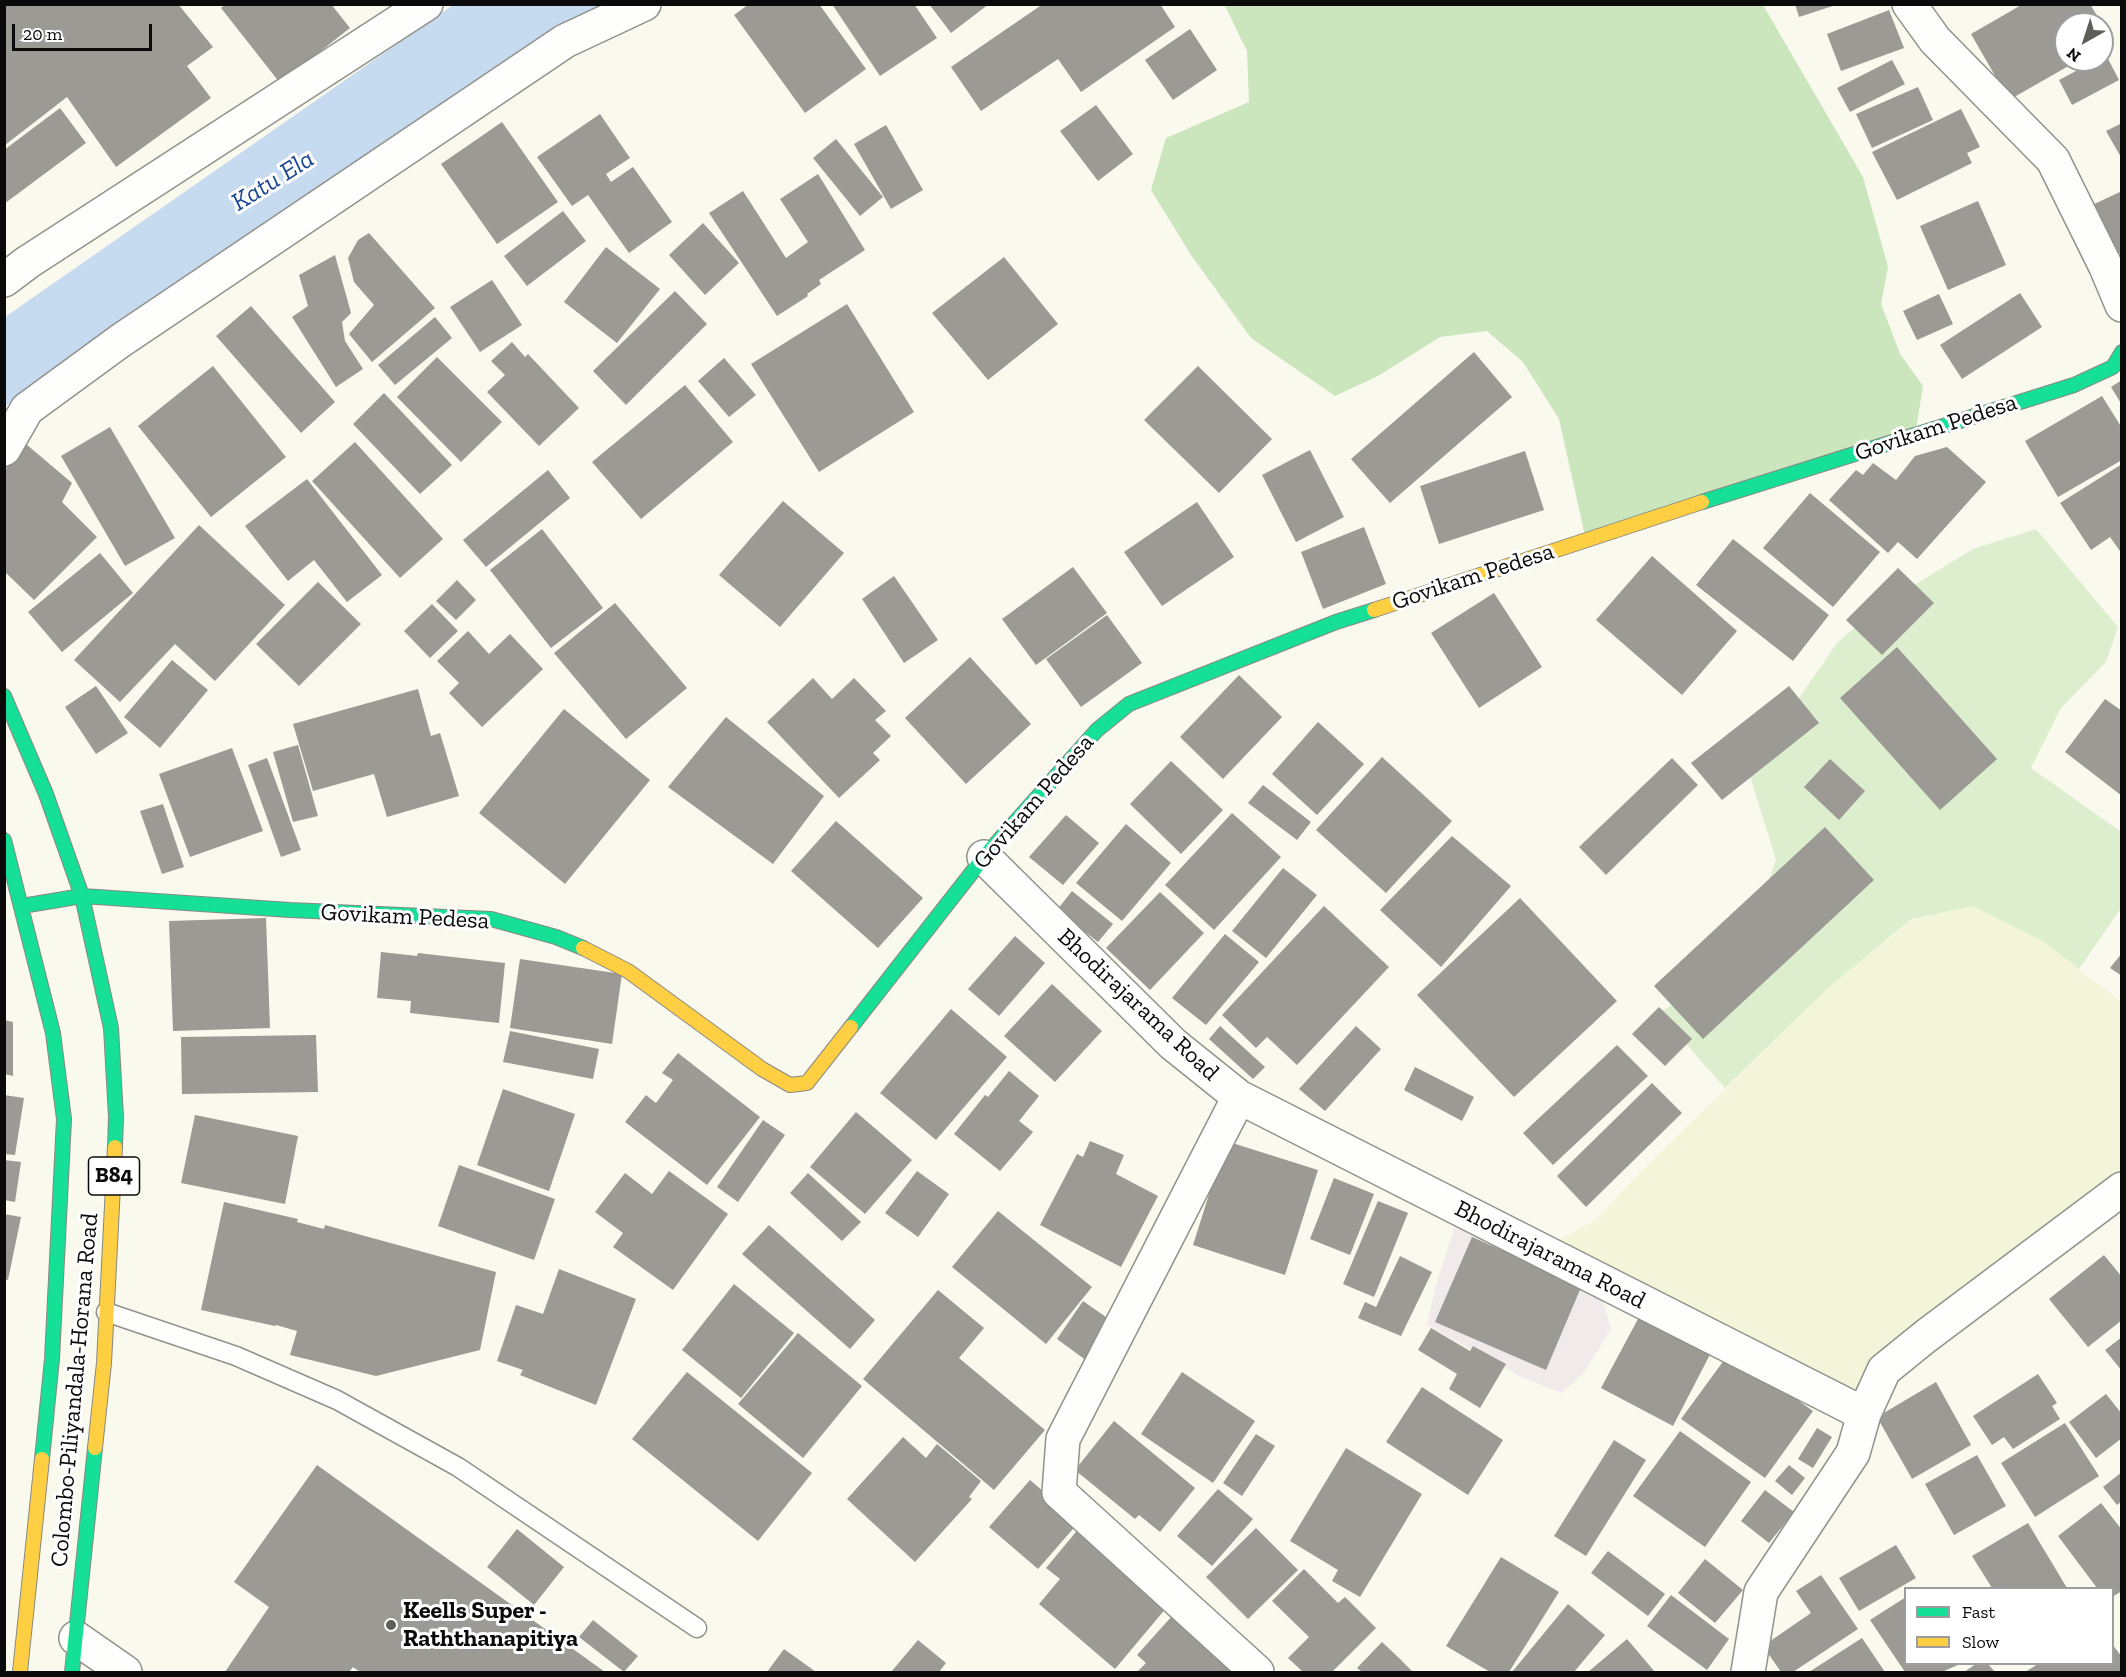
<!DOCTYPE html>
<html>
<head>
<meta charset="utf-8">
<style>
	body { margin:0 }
	#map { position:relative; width:2126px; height:1677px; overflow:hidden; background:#f9f9ed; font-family:"Zilla Slab",serif }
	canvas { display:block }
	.frame { position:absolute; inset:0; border:6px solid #0a0a0a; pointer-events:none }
	.legend { position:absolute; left:1904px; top:1587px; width:210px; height:78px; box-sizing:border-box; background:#fff; border:2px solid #9d9d9d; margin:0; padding:8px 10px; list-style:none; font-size:18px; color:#0a0a0a }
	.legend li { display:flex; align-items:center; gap:12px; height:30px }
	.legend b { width:30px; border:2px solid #9d9d9d }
	.north { position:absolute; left:2054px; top:12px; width:60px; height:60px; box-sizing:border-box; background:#fff; border:2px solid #9d9d9d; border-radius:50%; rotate:219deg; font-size:16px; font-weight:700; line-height:24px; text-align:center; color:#0a0a0a }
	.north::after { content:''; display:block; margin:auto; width:21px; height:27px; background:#5e5e59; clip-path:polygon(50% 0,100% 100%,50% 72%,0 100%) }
	.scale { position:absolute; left:12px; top:24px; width:140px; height:27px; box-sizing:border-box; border:3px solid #0a0a0a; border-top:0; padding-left:8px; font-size:18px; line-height:21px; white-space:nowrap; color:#0a0a0a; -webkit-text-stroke:4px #fff; paint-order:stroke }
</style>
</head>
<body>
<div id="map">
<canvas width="2126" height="1677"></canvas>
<div class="frame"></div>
<ul class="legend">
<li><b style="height:8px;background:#16e098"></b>Fast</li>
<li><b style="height:8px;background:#ffcf43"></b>Slow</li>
</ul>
<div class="north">N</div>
<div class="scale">20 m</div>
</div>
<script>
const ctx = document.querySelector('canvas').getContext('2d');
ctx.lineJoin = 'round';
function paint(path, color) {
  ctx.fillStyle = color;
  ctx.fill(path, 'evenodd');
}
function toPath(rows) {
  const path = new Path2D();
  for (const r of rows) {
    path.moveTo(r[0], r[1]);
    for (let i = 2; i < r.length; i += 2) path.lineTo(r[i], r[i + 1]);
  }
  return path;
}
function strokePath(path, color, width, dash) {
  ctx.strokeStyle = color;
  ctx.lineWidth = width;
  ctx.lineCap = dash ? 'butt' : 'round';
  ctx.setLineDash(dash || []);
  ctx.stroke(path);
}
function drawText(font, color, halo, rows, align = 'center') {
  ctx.font = font + ' "Zilla Slab",serif';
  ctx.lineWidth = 6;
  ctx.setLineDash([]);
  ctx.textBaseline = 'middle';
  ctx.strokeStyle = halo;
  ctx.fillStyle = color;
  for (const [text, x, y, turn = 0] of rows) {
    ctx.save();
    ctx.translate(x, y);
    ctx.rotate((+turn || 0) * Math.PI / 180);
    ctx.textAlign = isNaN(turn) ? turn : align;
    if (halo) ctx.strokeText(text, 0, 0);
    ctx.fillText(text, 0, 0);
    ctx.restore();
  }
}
const industrial = toPath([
	[1460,1210,1596,1278,1611,1329,1584,1372,1562,1393,1519,1376,1427,1325,1436,1285]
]);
const farmland = toPath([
	[1972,906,2044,942,2121,1002,2121,1189,1926,1336,1864,1414,1541,1250,1595,1220,1636,1177,1830,986,1910,921]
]);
const green = toPath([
	[2036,529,2118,627,2106,662,2061,708,2031,768,2121,832,2121,908,2079,969,2044,942,1972,906,1910,920,1830,986,1725,1088,1659,1013,1739,962,1776,860,1750,776,1727,733,1788,714,1837,643,1864,620,1916,584,1973,549]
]);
const forest = toPath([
	[1228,5,1763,5,1863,177,1888,267,1881,304,1900,354,1923,386,1915,435,1586,540,1559,419,1523,362,1487,331,1440,337,1378,376,1335,396,1251,338,1191,255,1151,190,1166,138,1249,102,1247,51,1225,6]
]);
const water = toPath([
	[453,5,622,5,544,44,20,393,5,407,5,317]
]);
const building = toPath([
	[5,4,178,4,213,47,187,66,211,98,116,167,67,97,5,145],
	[226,4,331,4,350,28,280,83,221,8],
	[749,4,819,4,866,69,805,113,734,15],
	[832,4,914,4,937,38,880,76],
	[929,4,989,4,951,33],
	[1043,4,1160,4,1175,27,1081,92,1058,59,981,111,951,67],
	[1795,4,1836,4,1836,5,1799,17],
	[2023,4,2090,4,2102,24,2066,24,2066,60,2079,60,2009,100,1971,34],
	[1889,10,1904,48,1841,71,1827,34],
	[2102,25,2112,42,2102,47],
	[1190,29,1217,70,1173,100,1145,60],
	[2106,55,2119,80,2072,105,2059,80,2097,60,2102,60,2102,57],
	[1892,60,1905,84,1850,112,1837,88],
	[1918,87,1933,120,1872,148,1856,114],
	[1096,105,1133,154,1098,181,1060,131],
	[60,108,86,143,4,204,4,150],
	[1961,109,1980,147,1967,153,1972,163,1897,200,1872,152],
	[600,114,630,158,606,174,611,182,633,167,672,222,629,253,588,195,572,206,537,157],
	[502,122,558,202,497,244,441,164],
	[2122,123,2122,159,2106,131],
	[886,125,923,190,891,209,854,144],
	[836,139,883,197,860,216,813,158],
	[818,174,865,250,819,280,821,284,807,294,808,296,777,316,709,213,743,191,786,258,808,242,780,199],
	[2122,191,2122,252,2113,256,2090,206],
	[1978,201,2006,265,1948,290,1920,226],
	[563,211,586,241,527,286,504,256],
	[703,223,739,263,705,295,669,255],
	[369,233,435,308,372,362,349,334,374,305,354,282,348,258,358,240],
	[606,247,660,289,617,343,564,302],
	[335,255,351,313,342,322,345,341,363,369,336,387,292,317,308,306,299,275],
	[1004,257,1058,324,988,380,932,313],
	[492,280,522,325,480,352,450,307],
	[675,291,707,324,626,405,593,371],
	[2020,293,2042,327,1962,379,1940,345],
	[1939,294,1953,324,1917,340,1903,311],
	[847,304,914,412,819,472,751,364],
	[251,306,335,402,301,433,216,336],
	[435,317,452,338,395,385,378,365],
	[512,342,525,357,528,354,579,408,539,446,487,392,505,375,491,361],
	[1474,352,1512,397,1390,503,1351,459],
	[437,357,502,422,461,462,397,397],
	[724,358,756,395,729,417,698,381],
	[213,366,286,457,211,517,138,426],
	[1198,366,1272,439,1219,493,1144,420],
	[2122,380,2122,405,2111,387],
	[685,385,733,442,641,519,592,462],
	[384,393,452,465,420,494,353,424],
	[2102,396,2122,428,2122,460,2058,497,2025,441],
	[110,427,175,538,125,566,61,456],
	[355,442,443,539,400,578,312,481],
	[26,444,72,483,62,502,97,537,34,600,4,571,4,483,7,464],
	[1947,447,1986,482,1917,559,1898,542,1888,553,1829,500,1856,470,1863,475,1873,463,1896,480,1915,456],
	[1310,450,1344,517,1296,542,1262,475],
	[1525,451,1544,510,1439,544,1420,486],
	[2122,464,2122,554,2110,537,2091,550,2060,503],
	[548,470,570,498,486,567,463,540],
	[307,479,382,575,347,602,314,560,288,581,245,526],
	[1810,493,1880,552,1833,607,1763,548],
	[783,501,844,553,780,627,719,575],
	[1197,502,1234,557,1162,606,1124,552],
	[199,525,285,605,215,681,175,644,120,702,74,660],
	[1364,527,1386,584,1323,609,1301,552],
	[542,529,603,608,551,648,490,570],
	[1733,539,1829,615,1793,661,1696,585],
	[100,553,133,593,62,652,28,612],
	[1652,556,1737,631,1682,695,1596,620],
	[1073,567,1107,613,1036,665,1002,619],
	[1898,568,1934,603,1882,655,1846,620],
	[894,576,938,640,904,663,862,599],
	[457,580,476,600,456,620,436,601],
	[318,582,361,624,299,686,256,644],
	[1494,593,1542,667,1479,708,1431,633],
	[615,603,687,688,626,739,554,653],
	[432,604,458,631,430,658,404,631],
	[1107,615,1142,663,1081,707,1046,659],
	[468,631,489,654,510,634,543,669,482,727,449,693,459,683,437,661],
	[1897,647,1997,759,1940,810,1840,698],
	[970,657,1031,724,966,784,905,718],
	[172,660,208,690,160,748,124,717],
	[1239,675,1282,717,1223,779,1180,737],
	[813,678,832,699,854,678,886,711,875,720,891,736,873,753,880,760,839,798,767,722],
	[96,686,128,733,96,754,65,707],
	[1789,686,1819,723,1722,800,1691,763],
	[418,689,431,736,440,733,459,796,387,817,374,774,313,791,293,724],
	[2105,699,2122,711,2122,796,2065,752],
	[564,709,650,780,565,884,479,813],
	[726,717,824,796,773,864,668,787],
	[1318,722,1364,764,1317,815,1272,774],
	[298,745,318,816,293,822,273,752],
	[232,748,263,831,190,857,159,774],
	[1382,757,1452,821,1386,893,1316,830],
	[267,758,301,850,281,857,248,765],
	[1672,758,1698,785,1606,875,1579,847],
	[1830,759,1865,791,1839,820,1804,787],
	[1171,761,1223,810,1181,854,1130,804],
	[1263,785,1311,822,1297,840,1248,803],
	[163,804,184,867,162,874,140,811],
	[1232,813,1281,857,1214,930,1165,885],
	[1066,815,1099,843,1063,885,1029,857],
	[836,821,923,898,878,948,791,871],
	[1126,824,1171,863,1122,921,1076,883],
	[1825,827,1874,880,1703,1039,1654,986],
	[1452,836,1511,886,1441,967,1380,910],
	[1283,868,1317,895,1266,958,1232,931],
	[1072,891,1113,924,1098,942,1057,910],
	[1160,892,1204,933,1150,990,1106,948],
	[1520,898,1617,1001,1514,1097,1417,995],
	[1324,906,1389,967,1297,1065,1267,1037,1256,1048,1222,1015],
	[266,918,270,1028,173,1031,169,921],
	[1225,934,1259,962,1206,1025,1172,998],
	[1015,936,1045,963,999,1016,968,989],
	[381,952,417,956,418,953,505,963,499,1023,410,1013,411,1001,377,998],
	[2122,953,2122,976,2110,968],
	[520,959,622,974,612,1044,510,1028],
	[1052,984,1102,1031,1055,1082,1004,1036],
	[1659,1007,1692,1039,1665,1066,1632,1034],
	[951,1009,1007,1057,936,1140,880,1093],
	[4,1020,13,1022,13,1076,4,1074],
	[1220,1026,1265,1067,1253,1079,1209,1039],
	[1356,1026,1381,1049,1325,1111,1299,1089],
	[510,1031,599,1049,593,1079,503,1062],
	[316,1035,318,1092,182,1094,181,1037],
	[1617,1045,1648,1076,1553,1165,1523,1133],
	[678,1053,760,1117,707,1185,625,1122,646,1095,656,1103,673,1080,662,1073],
	[1415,1067,1474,1097,1462,1121,1404,1090],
	[1009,1071,1039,1096,1019,1121,1033,1132,1000,1171,954,1134,985,1095,988,1097],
	[1652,1083,1682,1113,1586,1207,1557,1176],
	[503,1089,575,1114,549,1191,477,1165],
	[4,1095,24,1098,15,1155,4,1154],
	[856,1112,912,1160,865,1214,810,1167],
	[195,1115,298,1136,285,1204,181,1183],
	[763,1120,785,1135,738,1202,717,1187],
	[1090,1141,1124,1155,1116,1174,1158,1196,1121,1267,1040,1225,1077,1154,1083,1157],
	[1226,1141,1318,1170,1285,1275,1193,1245],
	[4,1160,21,1162,15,1202,4,1200],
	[459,1165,555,1199,534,1260,438,1226],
	[669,1171,728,1214,673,1290,613,1247,623,1233,595,1212,625,1173,652,1194],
	[917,1171,949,1194,918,1237,885,1213],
	[808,1173,861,1222,842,1241,790,1193],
	[1334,1178,1374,1194,1350,1255,1310,1239],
	[1378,1201,1408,1213,1374,1297,1343,1284],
	[224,1202,298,1219,297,1222,324,1229,325,1225,496,1272,480,1350,376,1376,290,1355,297,1331,276,1325,275,1326,201,1310],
	[998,1211,1092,1287,1046,1344,952,1267],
	[4,1214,21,1217,8,1280,4,1279],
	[769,1225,875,1320,850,1349,742,1254],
	[1472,1237,1582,1285,1546,1370,1435,1322],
	[2104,1255,2122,1277,2122,1320,2088,1347,2049,1299],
	[1400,1256,1432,1272,1401,1336,1358,1318,1365,1302,1376,1307],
	[559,1269,636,1299,596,1405,520,1375,523,1370,497,1361,516,1305,543,1314],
	[734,1284,794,1333,741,1398,682,1350],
	[938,1290,984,1328,959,1358,1045,1430,994,1490,863,1379],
	[1083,1301,1113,1322,1087,1361,1057,1339],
	[1646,1304,1717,1341,1673,1426,1601,1388],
	[1431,1328,1470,1351,1473,1346,1506,1364,1480,1408,1449,1389,1457,1374,1418,1350],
	[798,1333,862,1386,803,1458,738,1404],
	[2122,1337,2122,1371,2105,1350],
	[1730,1352,1813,1411,1765,1478,1681,1419],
	[687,1372,812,1473,758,1541,632,1439],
	[1182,1372,1255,1421,1213,1483,1141,1434],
	[2038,1374,2057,1403,2052,1406,2060,1419,2013,1449,2004,1437,1992,1445,1973,1416],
	[1936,1382,1971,1445,1912,1479,1877,1417],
	[1422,1387,1503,1440,1468,1495,1386,1442],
	[2106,1394,2122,1414,2122,1438,2096,1458,2069,1422],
	[1114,1421,1195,1488,1160,1532,1139,1515,1135,1519,1075,1470],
	[2065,1423,2099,1476,2035,1517,2001,1463],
	[1817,1428,1832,1437,1813,1468,1798,1459],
	[1680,1431,1751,1482,1705,1547,1633,1496],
	[1256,1434,1275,1446,1242,1496,1223,1483],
	[903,1437,926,1458,937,1444,981,1481,969,1497,972,1499,915,1562,847,1499],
	[1614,1440,1646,1460,1586,1556,1554,1536],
	[1346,1448,1422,1494,1360,1597,1332,1581,1338,1570,1290,1541],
	[1977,1455,2006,1506,1954,1535,1925,1484],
	[317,1465,605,1672,360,1672,353,1667,349,1672,225,1672,269,1607,234,1582],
	[1789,1465,1805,1478,1792,1495,1775,1481],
	[2122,1472,2122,1501,2117,1505,2103,1487],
	[1030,1480,1079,1522,1038,1569,989,1527],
	[1218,1489,1253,1519,1212,1566,1177,1536],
	[1765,1490,1794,1512,1769,1543,1741,1521],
	[2101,1503,2122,1530,2122,1591,2112,1597,2112,1588,2097,1588,2058,1536],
	[2028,1523,2067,1588,1992,1588,1972,1556],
	[1080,1527,1167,1607,1115,1669,1039,1604,1060,1579,1046,1568],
	[1256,1528,1298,1570,1248,1619,1206,1577],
	[517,1529,564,1567,534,1605,487,1567],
	[1896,1545,1916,1578,1859,1611,1839,1578],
	[1608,1551,1665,1594,1648,1616,1591,1573],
	[1501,1557,1559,1592,1509,1672,1490,1672,1446,1646],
	[1705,1559,1743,1590,1715,1623,1678,1593],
	[1304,1569,1338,1603,1345,1597,1376,1628,1332,1672,1303,1672,1288,1658,1309,1637,1272,1601],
	[1821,1575,1858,1629,1793,1672,1781,1672,1763,1646,1811,1613,1796,1591],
	[1671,1595,1729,1639,1707,1670,1647,1626],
	[1906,1597,1906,1664,1960,1664,1942,1672,1905,1672,1870,1620],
	[1568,1604,1605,1635,1574,1672,1512,1672],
	[1172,1616,1236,1672,1137,1672,1146,1663,1137,1655],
	[593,1620,638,1656,624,1672,579,1637],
	[1862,1638,1885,1672,1809,1672],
	[1627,1639,1655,1672,1588,1672],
	[918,1640,946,1663,939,1672,891,1672],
	[1382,1642,1400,1659,1413,1672,1362,1672,1357,1668],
	[2112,1644,2122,1657,2122,1672,2025,1672,2038,1664,2112,1664],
	[784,1649,816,1672,767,1672],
	[1976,1664,1988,1664,1995,1672,1964,1672]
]);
const lane = toPath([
	[106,1312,236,1356,337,1400,458,1467,697,1628]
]);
const street = toPath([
	[1909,4,1935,40,2053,160,2106,267,2122,305],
	[4,280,28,262,426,4],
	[4,449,27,409,120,341,565,41,644,4],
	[984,857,1173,1044,1239,1097,1864,1414,1884,1370,1926,1336,2122,1189],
	[1239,1097,1063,1439,1059,1492,1257,1672],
	[76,1638,125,1672],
	[1748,1672,1761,1592,1853,1453,1864,1414]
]);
const fast = toPath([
	[1702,502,2074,385,2113,367,2122,352],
	[4,696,46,794,82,896,111,1028,116,1117,115,1147],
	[4,840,53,1033,64,1119,52,1359,42,1459],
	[22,906,82,896,290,910,491,919,556,937,583,948],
	[851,1027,984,857,1097,730,1129,704,1336,622,1374,610],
	[72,1672,95,1448]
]);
const slow = toPath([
	[1374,610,1702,502],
	[583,948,628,971,762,1069,790,1085,807,1083,851,1027],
	[95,1448,104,1363,115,1147],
	[20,1672,42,1459]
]);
const markers = [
	[391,1625,6,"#5e5e59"]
];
const shields = [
	[114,1176,51]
];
const shieldNames = [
	["B84",114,1176]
];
const streetNames = [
	["Govikam Pedesa",1936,428,-18],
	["Govikam Pedesa",1473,577,-18],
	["Govikam Pedesa",1034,802,-49],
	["Govikam Pedesa",405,917,3],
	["Bhodirajarama Road",1138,1005,43],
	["Bhodirajarama Road",1550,1255,27],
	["Colombo-Piliyandala-Horana Road",75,1390,-85]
];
const poiNames = [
	["Keells Super -",403,1611],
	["Raththanapitiya",403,1639]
];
const waterNames = [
	["Katu Ela",273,181,-32]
];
paint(industrial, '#f0eaea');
paint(farmland, '#f2f5da');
paint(green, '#dceece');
paint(forest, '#cbe5bd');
paint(water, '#c6daf0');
paint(building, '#9b9a94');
strokePath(lane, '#92928c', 21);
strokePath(street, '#92928c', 36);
strokePath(fast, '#888883', 16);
strokePath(slow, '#888883', 16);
strokePath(lane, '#fefefc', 18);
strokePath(street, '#fefefc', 33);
strokePath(fast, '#16e098', 14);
strokePath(slow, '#ffcf43', 14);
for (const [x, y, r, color] of markers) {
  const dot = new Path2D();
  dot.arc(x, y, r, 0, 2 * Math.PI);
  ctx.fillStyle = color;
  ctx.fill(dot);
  strokePath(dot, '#fff', 2);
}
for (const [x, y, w] of shields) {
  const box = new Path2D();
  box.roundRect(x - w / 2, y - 19, w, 38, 4.5);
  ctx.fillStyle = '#fff';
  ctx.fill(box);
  strokePath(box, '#0a0a0a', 1.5);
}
drawText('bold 22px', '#0a0a0a', null, shieldNames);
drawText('24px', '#0a0a0a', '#fff', streetNames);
drawText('bold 24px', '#0a0a0a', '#fff', poiNames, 'left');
drawText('italic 26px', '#1c4793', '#fff', waterNames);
</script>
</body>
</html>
